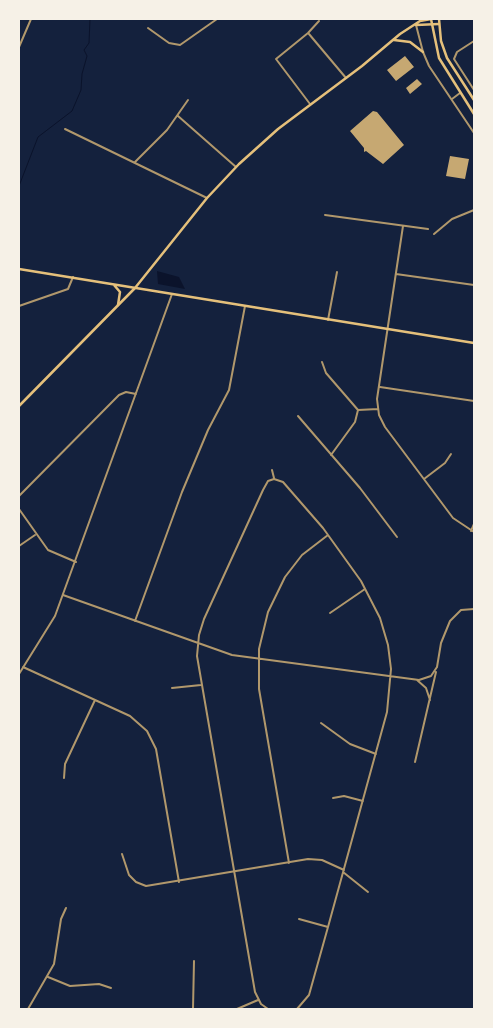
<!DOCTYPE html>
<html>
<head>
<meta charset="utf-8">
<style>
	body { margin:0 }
	#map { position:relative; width:493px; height:1028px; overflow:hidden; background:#14213d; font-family:Literata,serif }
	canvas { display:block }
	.frame { position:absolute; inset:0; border:20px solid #f6f1e7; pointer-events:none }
</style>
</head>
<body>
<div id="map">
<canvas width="493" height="1028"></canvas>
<div class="frame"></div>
</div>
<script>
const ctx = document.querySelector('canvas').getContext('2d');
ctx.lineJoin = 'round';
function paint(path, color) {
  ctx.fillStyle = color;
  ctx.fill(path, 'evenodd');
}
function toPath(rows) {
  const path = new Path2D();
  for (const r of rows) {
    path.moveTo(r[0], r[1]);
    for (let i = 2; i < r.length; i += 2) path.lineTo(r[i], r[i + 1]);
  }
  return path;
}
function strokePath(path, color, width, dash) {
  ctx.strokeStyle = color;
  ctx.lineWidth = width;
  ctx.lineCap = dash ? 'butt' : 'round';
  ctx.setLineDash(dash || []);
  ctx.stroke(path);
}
const water = toPath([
	[157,271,179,277,185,289,158,284]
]);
const stream = toPath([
	[19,186,38,137,72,111,81,90,82,74,87,56,84,50,89,43,90,19]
]);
const building = toPath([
	[405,56,414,67,396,81,387,70],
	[417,79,422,84,410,94,406,88],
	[373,111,377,112,404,145,383,164,366,151,364,152,364,148,350,131],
	[450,156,469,159,465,179,446,176]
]);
const minor = toPath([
	[416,25,423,52,429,66,474,133],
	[148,28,169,43,180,45,217,19],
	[309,34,346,78],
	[474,41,457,52,454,59,474,90],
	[19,47,31,19],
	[452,99,460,93],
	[310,104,276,59,308,33,319,21],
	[178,116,236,167],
	[65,129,207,198],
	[135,162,167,130,188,100],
	[325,215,428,229],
	[403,226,377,399,379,415,385,427,453,518,474,532],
	[434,234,452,219,474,210],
	[396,274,474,285],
	[328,320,337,272],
	[322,362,326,373,358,410],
	[380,387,474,401],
	[358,410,378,409],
	[298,416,360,488,397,537],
	[331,455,355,422,358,410],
	[272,470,274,478],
	[274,479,283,482,323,528,361,581,380,618,388,645,391,669,387,712,328,927,309,995,297,1009],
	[424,479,445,463,451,454],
	[19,496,119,395,126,392,136,394],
	[19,509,48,550,76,562],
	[471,531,474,524],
	[19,546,35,535],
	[63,595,232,655,419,680,431,676,437,667],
	[330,613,365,589],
	[135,621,182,492,208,430,229,390,245,306],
	[23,667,130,716,147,731,156,749,179,882],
	[437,667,441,643,450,621,461,610,474,609],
	[19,674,55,616,172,294],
	[417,680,426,688,430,700],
	[172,688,201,685],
	[321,723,350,744,376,754],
	[415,762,436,672],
	[64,778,65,764,95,700],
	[333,798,344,796,363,801],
	[122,854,129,875,136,882,146,886,308,859,322,860,344,870],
	[289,863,259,689,259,649,268,612,285,577,302,555,328,535],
	[343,872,368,892],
	[299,919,328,927],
	[48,977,70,986,99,984,111,988],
	[28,1009,54,964,61,919,66,908],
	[193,1009,194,961],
	[237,1009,258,1000],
	[268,1009,261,1004,255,992,197,656,199,635,204,619,263,490,268,481,274,479]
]);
const tertiary = toPath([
	[19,306,68,289,73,277]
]);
const secondary = toPath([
	[416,25,439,24],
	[394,40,410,42,423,52],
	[19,406,135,288,207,198,239,164,278,129,362,66,400,34,420,21,431,19]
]);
const primary = toPath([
	[431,19,439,58,474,114],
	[439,19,441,41,447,58,474,100],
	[19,269,474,343],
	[114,285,120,292,118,305]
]);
paint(water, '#0b132b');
strokePath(stream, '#0b132b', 1);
paint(building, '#c6a872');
strokePath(minor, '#b1986c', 2);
strokePath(tertiary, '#b1986c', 2);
strokePath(secondary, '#e5c07b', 2.5);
strokePath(primary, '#e5c07b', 2.5);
</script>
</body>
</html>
